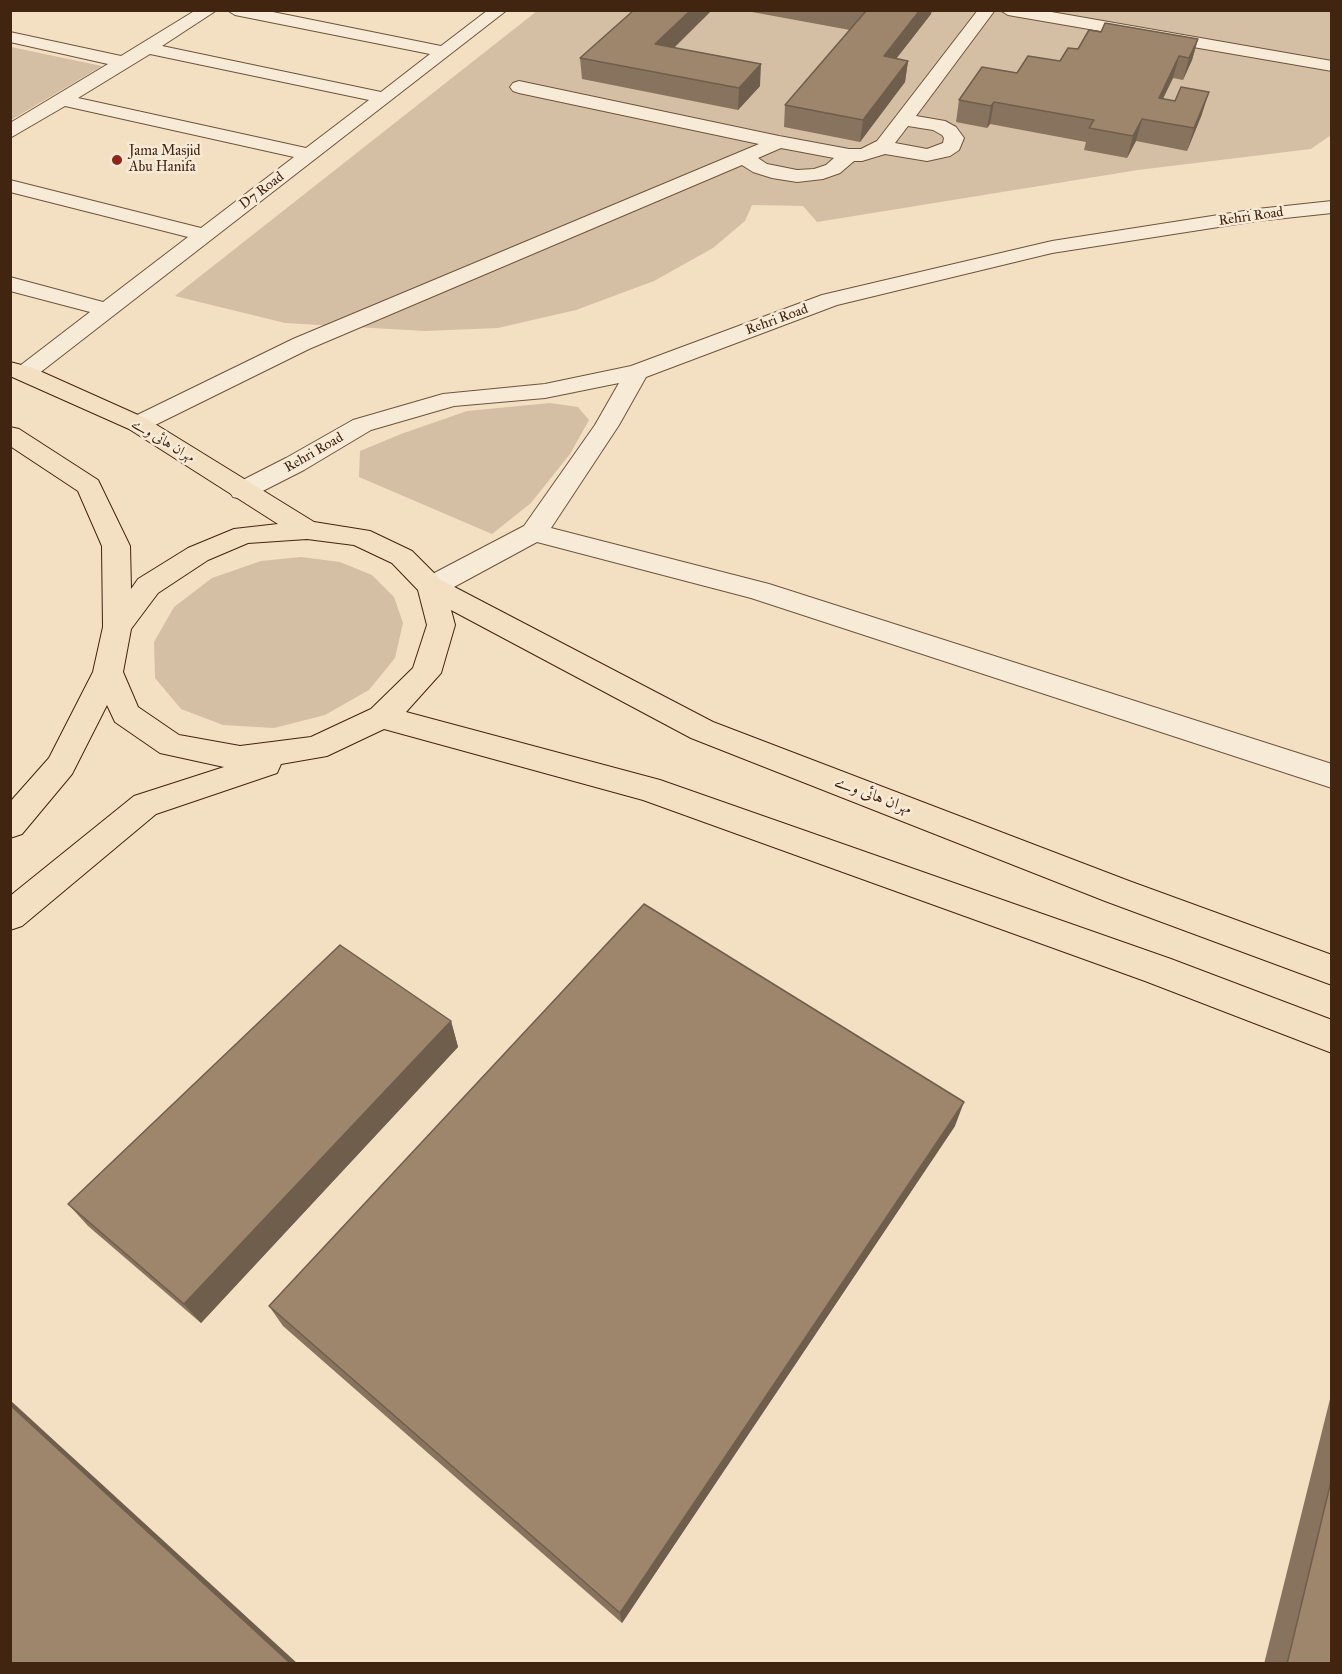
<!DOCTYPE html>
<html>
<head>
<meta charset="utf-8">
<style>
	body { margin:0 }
	#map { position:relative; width:1342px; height:1674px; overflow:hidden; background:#f3dfc2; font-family:"IM FELL Great Primer",serif }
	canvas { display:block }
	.frame { position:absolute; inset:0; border:12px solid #422510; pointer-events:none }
</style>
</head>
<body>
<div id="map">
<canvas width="1342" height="1674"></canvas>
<div class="frame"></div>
</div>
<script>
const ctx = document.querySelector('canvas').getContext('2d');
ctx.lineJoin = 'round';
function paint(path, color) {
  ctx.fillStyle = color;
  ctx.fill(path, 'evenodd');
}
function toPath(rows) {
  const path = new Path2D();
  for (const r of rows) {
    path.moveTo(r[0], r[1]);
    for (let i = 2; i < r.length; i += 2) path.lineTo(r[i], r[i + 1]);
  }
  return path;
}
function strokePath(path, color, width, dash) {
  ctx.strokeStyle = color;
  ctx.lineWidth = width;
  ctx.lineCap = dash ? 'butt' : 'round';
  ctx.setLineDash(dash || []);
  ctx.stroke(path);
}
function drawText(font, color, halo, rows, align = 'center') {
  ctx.font = font + ' "IM FELL Great Primer",Amiri,serif';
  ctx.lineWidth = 5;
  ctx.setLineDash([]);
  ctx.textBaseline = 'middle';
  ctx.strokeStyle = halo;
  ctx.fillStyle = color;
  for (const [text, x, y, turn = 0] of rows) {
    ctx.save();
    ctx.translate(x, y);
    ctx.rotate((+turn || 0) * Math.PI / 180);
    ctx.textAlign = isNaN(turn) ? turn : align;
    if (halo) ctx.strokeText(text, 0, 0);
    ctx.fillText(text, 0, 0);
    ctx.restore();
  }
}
const green = toPath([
	[537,11,1331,11,1331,135,1311,149,1138,170,817,222,803,206,752,205,745,221,713,248,654,281,576,310,498,328,425,331,285,323,175,296],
	[10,47,11,47,102,66,11,120],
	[550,403,578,407,589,420,570,454,531,503,492,534,359,477,360,451,401,434,467,411],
	[301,557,340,562,372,575,394,597,403,623,395,658,369,690,325,715,274,728,223,725,181,709,155,678,154,642,174,607,212,578,261,561]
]);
const minor = toPath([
	[196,10,217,10,162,46,381,92,430,54,235,15,227,10,263,10,441,46,488,10,507,10,33,378,25,380,17,378,13,373,17,368,90,312,10,291,10,277,103,302,188,237,10,192,10,180,201,228,294,157,65,106,10,138,10,123,108,64,10,42,10,32,121,56,196,10],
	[150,54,369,100,306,148,78,98,150,54],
	[978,10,995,10,916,116,945,121,956,127,964,138,959,150,950,156,927,161,885,154,862,161,854,161,840,173,823,179,797,182,772,178,753,172,742,165,309,349,147,429,138,431,129,429,126,424,129,419,293,339,759,144,519,93,513,91,510,87,513,83,519,81,779,136,849,149,861,149,877,141,978,10],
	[908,126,933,130,942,135,944,138,943,143,927,149,895,143,908,126],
	[781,148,834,158,826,165,814,169,797,170,767,164,758,158,781,148],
	[1000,10,1040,10,1332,61,1332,71,1008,15,1000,10],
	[1332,201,1332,213,1257,221,1052,253,837,305,646,377,619,425,551,528,769,584,1332,764,1332,788,751,598,537,542,441,594,431,596,421,594,417,587,421,580,524,526,595,425,619,383,545,398,454,406,371,430,304,470,251,497,242,499,233,497,229,491,233,485,286,458,353,420,443,394,545,384,631,366,822,295,1052,241,1257,209,1332,201]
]);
const major = toPath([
	[10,362,33,368,147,419,314,522,370,531,412,551,441,580,713,722,1129,881,1332,955,1332,985,1105,901,691,738,451,610,455,625,441,673,406,712,660,780,1171,959,1332,1020,1332,1053,1145,981,643,800,384,729,327,756,281,764,277,773,156,814,22,926,10,930,10,896,134,796,224,767,160,753,115,722,107,705,72,774,22,834,10,838,10,802,49,758,93,672,103,627,102,546,78,491,10,446,10,427,19,429,98,480,130,546,131,589,138,579,188,548,234,529,278,524,129,429,10,376,10,362],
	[307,539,354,545,392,563,418,590,427,625,413,668,371,709,311,737,240,746,179,735,138,707,123,672,131,629,158,593,208,560,248,543,307,539]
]);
const wall = toPath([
	[634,10,712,10,674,48,760,86,738,110,582,79,580,58],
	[741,10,932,10,931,14,896,59,908,61,905,82,860,142,784,127,785,105,850,30],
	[1101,32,1198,39,1192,60,1183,80,1173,78,1163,99,1202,114,1187,151,1136,141,1127,158,1084,150,1086,142,990,124,987,128,956,122,959,100,1017,73,1060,61,1078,49],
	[451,1021,458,1047,201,1323,88,1226,68,1204],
	[955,1126,622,1623,283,1326,269,1306],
	[1332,1391,1332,1664,1264,1664]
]);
const shadedWall = toPath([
	[691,10,712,10,655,66,655,44],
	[920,10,932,10,931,14,881,78,884,56],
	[1198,39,1192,60,1183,80,1189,58],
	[1179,56,1173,78,1152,120,1159,98],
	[908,61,905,82,860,142,863,120],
	[761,64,760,86,738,110,739,88],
	[1209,92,1202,114,1187,151,1194,128],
	[994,102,990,124,987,128,991,106],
	[1142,119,1136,141,1127,158,1133,136],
	[451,1021,458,1047,201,1323,184,1304],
	[964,1102,955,1126,622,1623,620,1613],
	[10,1400,298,1664,291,1664,10,1405]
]);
const building = toPath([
	[634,10,691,10,655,44,761,64,739,88,580,58,634,10],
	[864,10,920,10,884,56,908,61,863,120,785,105,866,11,864,10],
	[1105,23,1198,39,1189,58,1179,56,1159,98,1175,101,1181,87,1209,92,1194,128,1142,119,1133,136,1089,128,1094,120,994,102,991,106,959,100,982,67,1017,73,1028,56,1060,61,1068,48,1078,49,1089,30,1101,32,1105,23],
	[644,904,964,1102,620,1613,269,1306,644,904],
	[340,945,451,1021,184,1304,68,1204,340,945],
	[10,1405,291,1664,10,1664,10,1405],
	[1332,1477,1332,1664,1287,1664,1332,1477]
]);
const markers = [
	[117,160,6,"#8f2418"]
];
const farPoinames = [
	["Jama Masjid",129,152],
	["Abu Hanifa",129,168]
];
const farStreetnames = [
	["D7 Road",262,191,-37],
	["Rehri Road",1251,217,-8],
	["Rehri Road",777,320,-20],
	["مہران ہائی وے",163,441,31],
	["Rehri Road",314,453,-30]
];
const streetNames = [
	["مہران ہائی وے",873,796,21]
];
paint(green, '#d5bfa4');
strokePath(minor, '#6e543c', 2);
strokePath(major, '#422510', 2);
paint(minor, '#f7ead7');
paint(major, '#f3dfc2');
paint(wall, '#88735e');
paint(shadedWall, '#6f5e4c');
paint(building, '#9e866d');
strokePath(building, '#6f5e4c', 1.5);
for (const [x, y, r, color] of markers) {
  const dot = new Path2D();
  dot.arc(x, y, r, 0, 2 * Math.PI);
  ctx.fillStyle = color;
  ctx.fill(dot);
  strokePath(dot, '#f7ead7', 2);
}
drawText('14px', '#422510', '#f7ead7', farPoinames, 'left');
drawText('14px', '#422510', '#f7ead7', farStreetnames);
drawText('16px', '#422510', '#f7ead7', streetNames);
</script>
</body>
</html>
